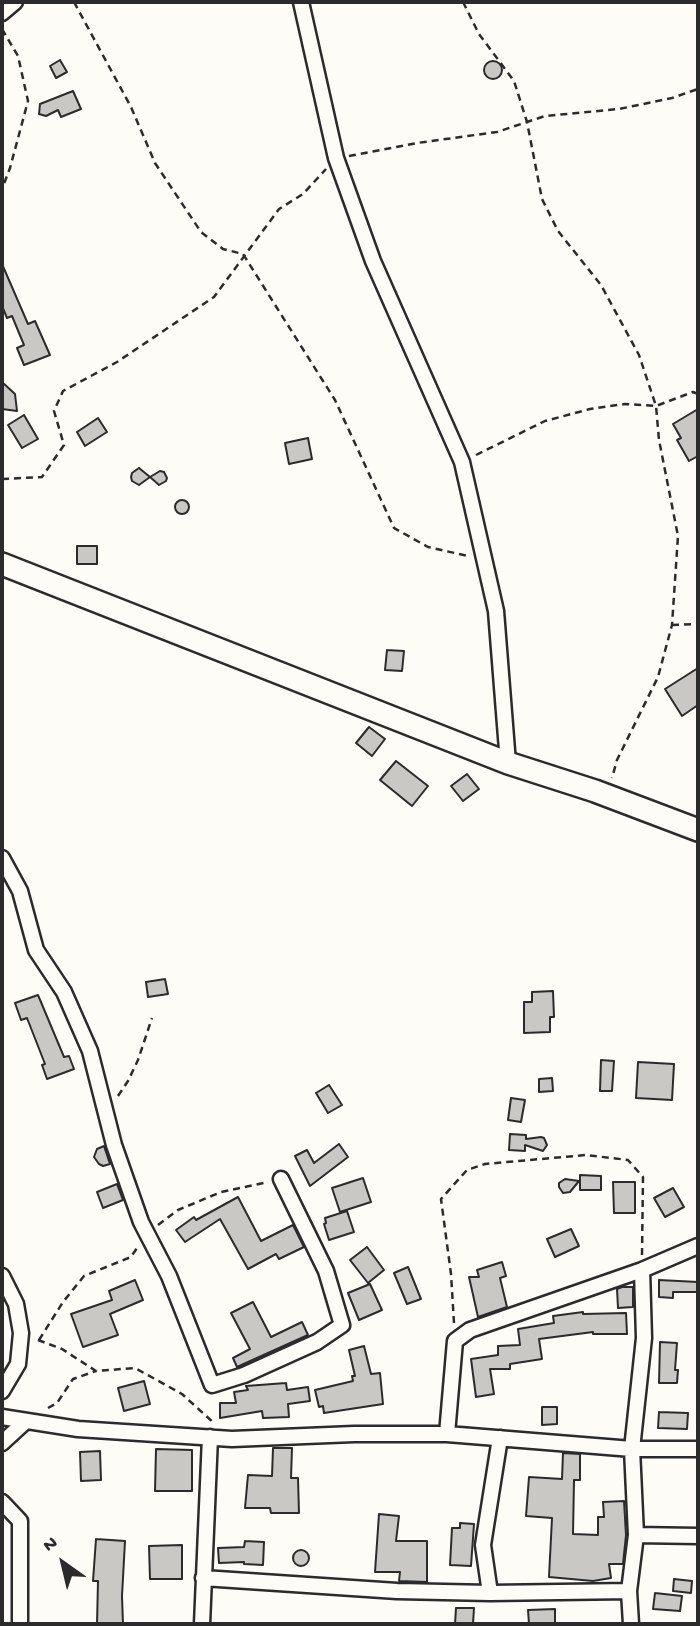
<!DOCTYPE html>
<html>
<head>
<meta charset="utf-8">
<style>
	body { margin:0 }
	#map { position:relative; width:700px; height:1626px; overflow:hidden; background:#fdfcf7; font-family:"Gochi Hand",sans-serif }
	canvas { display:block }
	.frame { position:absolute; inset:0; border:4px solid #2b2b2b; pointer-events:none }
	.north { position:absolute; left:28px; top:1528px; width:70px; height:70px; -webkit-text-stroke:5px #fdfcf7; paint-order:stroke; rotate:326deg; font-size:19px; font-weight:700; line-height:28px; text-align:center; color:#2b2b2b }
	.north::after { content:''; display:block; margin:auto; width:24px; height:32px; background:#2b2b2b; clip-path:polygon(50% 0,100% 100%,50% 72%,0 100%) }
</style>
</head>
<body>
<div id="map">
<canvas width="700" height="1626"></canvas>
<div class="frame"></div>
<div class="north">N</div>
</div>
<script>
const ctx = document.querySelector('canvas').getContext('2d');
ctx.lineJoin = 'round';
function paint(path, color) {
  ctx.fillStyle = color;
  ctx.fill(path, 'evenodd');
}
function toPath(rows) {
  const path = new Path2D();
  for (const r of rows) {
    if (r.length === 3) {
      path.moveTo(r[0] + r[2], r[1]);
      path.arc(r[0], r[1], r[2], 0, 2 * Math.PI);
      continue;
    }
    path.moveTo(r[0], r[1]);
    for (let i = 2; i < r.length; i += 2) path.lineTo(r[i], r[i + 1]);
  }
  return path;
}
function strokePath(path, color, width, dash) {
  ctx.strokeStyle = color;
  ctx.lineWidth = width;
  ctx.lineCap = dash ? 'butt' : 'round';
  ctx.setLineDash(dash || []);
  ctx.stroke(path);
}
const building = toPath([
	[60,60,67,72,56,78,50,66,60,60],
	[493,70,9],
	[73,91,81,109,61,117,58,110,46,116,39,114,40,104,73,91],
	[2,264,28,324,35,321,50,355,24,365,17,348,24,345,12,316,7,318,2,306,2,264],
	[2,382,15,394,17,411,2,409,2,382],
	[698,409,698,456,689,461,677,440,681,438,673,424,698,409],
	[24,415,38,439,22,448,8,425,24,415],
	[98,418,107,432,85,446,77,432,98,418],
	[308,438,312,459,289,464,285,443,308,438],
	[139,468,150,477,139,485,132,481,131,477,132,473,139,468],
	[160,471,164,472,167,478,166,481,159,485,150,477,160,471],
	[182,507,7],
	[77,546,97,546,97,564,77,564,77,546],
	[387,650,404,651,402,671,385,670,387,650],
	[698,668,698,705,682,716,665,689,698,668],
	[369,727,385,739,372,756,356,743,369,727],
	[396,761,428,786,412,806,380,780,396,761],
	[467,774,479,789,463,801,451,786,467,774],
	[165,979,168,994,148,997,146,982,165,979],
	[553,991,554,1017,550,1017,550,1032,524,1033,524,1002,532,1002,532,992,553,991],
	[38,995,64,1057,69,1056,74,1069,47,1079,42,1065,45,1064,27,1018,21,1020,15,1003,38,995],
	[601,1060,614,1061,612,1091,600,1091,601,1060],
	[638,1062,674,1064,672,1100,636,1098,638,1062],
	[552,1078,553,1091,539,1092,539,1079,552,1078],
	[329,1085,342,1105,328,1113,316,1093,329,1085],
	[511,1098,525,1100,521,1122,508,1120,511,1098],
	[510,1134,526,1135,526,1139,541,1137,544,1138,547,1145,543,1151,525,1145,525,1151,509,1150,510,1134],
	[339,1144,348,1157,310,1186,295,1156,307,1150,314,1163,339,1144],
	[104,1146,110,1164,103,1166,99,1164,94,1157,97,1149,104,1146],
	[580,1175,601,1176,601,1190,580,1190,580,1175],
	[363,1178,371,1202,340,1212,332,1188,363,1178],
	[565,1179,579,1181,570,1192,563,1193,559,1187,559,1183,565,1179],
	[613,1182,635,1182,635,1213,614,1213,613,1182],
	[117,1184,123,1200,103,1208,97,1192,117,1184],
	[673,1188,684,1207,665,1217,654,1198,673,1188],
	[238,1197,261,1241,293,1225,304,1247,279,1259,276,1254,248,1269,220,1219,185,1242,176,1230,194,1217,196,1220,238,1197],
	[347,1211,354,1232,329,1240,324,1224,326,1223,325,1218,347,1211],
	[571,1229,579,1246,555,1257,547,1239,571,1229],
	[367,1247,384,1270,368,1283,350,1260,367,1247],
	[502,1262,506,1276,500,1278,507,1307,478,1317,469,1277,479,1277,477,1270,502,1262],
	[408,1267,421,1299,407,1304,394,1273,408,1267],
	[135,1280,143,1300,110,1314,118,1335,83,1347,71,1314,112,1300,109,1291,135,1280],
	[659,1280,698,1282,698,1292,673,1292,673,1298,659,1297,659,1280],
	[370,1284,382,1310,359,1320,348,1293,370,1284],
	[622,1287,633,1287,633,1307,618,1308,617,1289,622,1287],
	[253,1302,271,1337,302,1322,308,1335,237,1367,233,1358,250,1349,231,1313,253,1302],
	[583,1312,583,1314,626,1313,627,1334,593,1334,593,1332,539,1339,542,1359,510,1364,510,1369,490,1369,494,1394,476,1397,471,1359,498,1355,498,1346,520,1345,518,1329,554,1323,553,1316,583,1312],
	[660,1342,677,1343,675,1370,678,1370,677,1383,659,1383,660,1342],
	[364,1346,371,1374,380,1373,383,1404,324,1413,323,1406,319,1407,315,1390,353,1381,352,1376,355,1376,349,1350,364,1346],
	[144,1381,150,1404,124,1411,118,1388,144,1381],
	[286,1383,287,1390,308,1387,310,1401,288,1404,289,1417,263,1418,262,1411,220,1418,220,1403,236,1403,234,1392,248,1390,246,1386,286,1383],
	[542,1407,557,1407,557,1424,542,1425,542,1407],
	[659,1412,688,1413,687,1429,658,1428,659,1412],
	[273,1448,292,1448,291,1478,298,1478,299,1513,271,1513,270,1508,245,1508,248,1475,272,1476,273,1448],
	[156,1449,192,1450,192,1491,155,1491,156,1449],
	[100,1451,101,1480,81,1481,80,1452,100,1451],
	[563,1453,580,1454,580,1480,574,1480,573,1534,598,1535,598,1517,604,1517,603,1502,624,1501,626,1535,623,1564,609,1564,611,1578,593,1581,549,1577,552,1518,526,1516,529,1477,562,1479,563,1453],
	[379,1514,399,1516,396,1541,427,1541,427,1582,399,1581,400,1572,375,1572,379,1514],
	[460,1523,474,1524,471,1566,450,1565,452,1528,460,1528,460,1523],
	[96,1539,125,1541,122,1596,123,1624,97,1624,98,1581,93,1581,96,1539],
	[245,1541,264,1542,263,1565,244,1564,244,1562,219,1563,218,1548,244,1547,245,1541],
	[182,1545,182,1579,150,1579,149,1546,182,1545],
	[301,1558,8],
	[674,1579,692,1581,691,1593,673,1591,674,1579],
	[655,1593,682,1596,680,1611,653,1609,655,1593],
	[456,1608,474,1608,473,1624,455,1624,456,1608],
	[555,1609,555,1624,529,1624,528,1610,555,1609]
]);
const path = toPath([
	[74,2,131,107,155,163,201,232,223,249,243,254,335,400,394,528,428,547,468,556],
	[463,2,479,34,514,81,527,122,542,199,558,231,601,285,639,355,656,406,659,440,678,536,672,625,658,677,617,760,612,778],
	[2,29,18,56,28,101,10,168,2,189],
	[349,156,417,143,497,132,545,116,619,109,672,98,698,89],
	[476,455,545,421,590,409,625,404,656,406,693,392,698,394],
	[2,479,42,477,64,445,54,411,63,391,117,362,214,297,279,209,303,194,326,169],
	[672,625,698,624],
	[118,1096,128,1081,138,1060,152,1018],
	[158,1225,178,1210,221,1192,268,1182],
	[454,1323,451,1274,441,1199,467,1170,485,1164,586,1155,628,1160,643,1177,642,1255],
	[38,1340,62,1349,96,1371,135,1368,182,1394,215,1424],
	[39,1340,63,1302,84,1276,131,1257,137,1248],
	[48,1408,57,1403,73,1379,96,1371]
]);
const street = toPath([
	[301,2,336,158,373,261,462,462,496,611,508,763],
	[2,13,15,2],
	[2,858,20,891,36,950,64,992,90,1051,114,1145,141,1222,169,1276,212,1385,244,1375,317,1342,342,1325,326,1271,281,1179],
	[2,1276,16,1304,21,1333,18,1364,2,1391],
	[2,1417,78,1429,232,1439,354,1434,447,1434,632,1449,698,1449],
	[447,1434,455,1341,470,1330,642,1270,698,1246],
	[2,1443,26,1421],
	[2,1502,20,1521,20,1624],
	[636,1535,698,1536],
	[203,1578,397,1591,490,1593,629,1591],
	[490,1593,483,1545,500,1438],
	[202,1624,210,1437],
	[631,1624,629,1591,636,1535,632,1449,644,1338,642,1270]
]);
const secondary = toPath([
	[2,564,508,763,595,791,698,830]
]);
paint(building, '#c9c8c4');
strokePath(building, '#2b2b2b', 2);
strokePath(street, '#2b2b2b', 19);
strokePath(secondary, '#2b2b2b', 26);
strokePath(path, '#2b2b2b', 2.5, [7, 5]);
strokePath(street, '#fdfcf7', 14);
strokePath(secondary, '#fdfcf7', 21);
</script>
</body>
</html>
